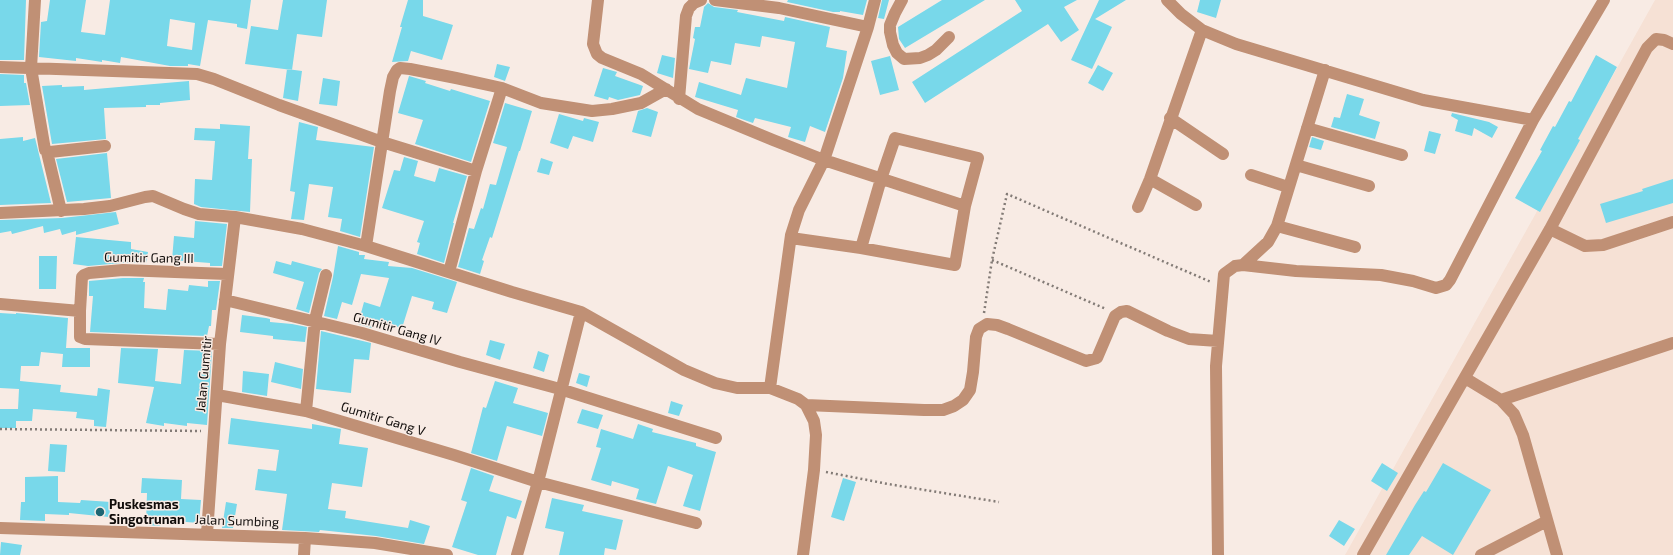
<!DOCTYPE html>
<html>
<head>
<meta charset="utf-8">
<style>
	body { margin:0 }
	canvas { display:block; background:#f8ebe4 }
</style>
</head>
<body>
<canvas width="1673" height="555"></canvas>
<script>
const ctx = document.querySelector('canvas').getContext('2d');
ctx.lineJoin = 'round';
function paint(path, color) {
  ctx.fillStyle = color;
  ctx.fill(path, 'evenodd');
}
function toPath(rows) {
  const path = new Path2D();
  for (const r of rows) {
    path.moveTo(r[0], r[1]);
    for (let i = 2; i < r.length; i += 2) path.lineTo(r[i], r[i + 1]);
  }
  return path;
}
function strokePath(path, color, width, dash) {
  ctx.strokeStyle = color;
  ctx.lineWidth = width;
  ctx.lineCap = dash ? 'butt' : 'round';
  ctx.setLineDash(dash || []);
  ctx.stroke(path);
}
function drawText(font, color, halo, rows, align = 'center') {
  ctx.font = font + ' "Exo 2",sans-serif';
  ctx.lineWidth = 3;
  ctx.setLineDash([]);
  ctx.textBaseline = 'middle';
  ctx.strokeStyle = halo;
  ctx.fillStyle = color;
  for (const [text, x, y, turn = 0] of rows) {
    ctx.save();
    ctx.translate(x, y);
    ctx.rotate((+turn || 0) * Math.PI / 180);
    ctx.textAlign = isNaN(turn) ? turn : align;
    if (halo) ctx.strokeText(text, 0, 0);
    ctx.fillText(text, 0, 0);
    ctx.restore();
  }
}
const built = toPath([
	[1655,0,1673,0,1673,555,1345,555]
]);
const building = toPath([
	[0,0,26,0,24,60,0,60],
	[50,0,86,0,81,32,105,35,110,0,251,0,247,29,237,27,237,24,208,20,200,66,188,64,188,66,170,66,121,57,120,63,102,60,102,62,76,58,76,61,39,57,41,22,47,21],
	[170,19,195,23,192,50,167,46],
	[283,0,327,0,322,37,297,34,292,70,245,64,251,26,278,30],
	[408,0,423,0,423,16,453,25,442,60,411,51,408,61,392,62,402,27,400,27],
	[788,0,867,0,863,15,840,11,840,12,833,12,787,2],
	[882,0,889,0,884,19,878,18],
	[942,0,985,0,905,48,899,39,898,27],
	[1015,0,1077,0,1064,7,1079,30,1061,42,1048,24,925,103,912,82,1022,11],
	[1099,0,1126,0,1095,19,1112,27,1092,69,1071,60],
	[1200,0,1221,0,1216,18,1197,12],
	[708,3,714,7,738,10,737,12,784,21,785,17,830,27,826,47,847,51,843,78,825,132,810,126,805,142,788,137,791,127,755,118,753,123,747,121,736,117,738,110,695,97,699,82,741,95,746,78,787,88,795,42,762,36,760,47,735,43,731,65,711,61,708,73,689,69,695,39,693,38,695,27,700,27,704,7],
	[662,55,675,58,673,78,657,73],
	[1596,55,1617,67,1578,139,1580,140,1540,212,1515,198,1542,151,1540,150,1553,126,1555,127,1569,101,1571,102],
	[890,56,899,90,880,95,871,61],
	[497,64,510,67,505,81,494,77],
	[1098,65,1113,73,1103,91,1088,83],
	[603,68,617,72,615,76,643,86,640,95,618,100,609,97,608,100,594,96],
	[287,69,302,71,298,101,283,98],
	[0,74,24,75,24,83,26,83,30,105,0,106],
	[409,76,426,81,425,83,450,91,451,89,490,101,471,162,415,144,423,120,398,113],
	[323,78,340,81,337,106,319,104],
	[189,81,190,100,160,103,160,105,146,105,146,107,104,108,106,139,52,144,42,86,62,85,62,87,84,86,84,90],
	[1347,94,1364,99,1359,115,1380,122,1375,139,1331,127,1334,117,1340,118],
	[505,103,532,111,520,151,519,151,492,238,490,237,482,260,484,261,480,274,458,267,469,228,474,229,481,208,483,209,490,184,496,185,507,147,493,143],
	[647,108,658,112,651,137,632,132,638,111],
	[1452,113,1489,122,1498,127,1492,138,1474,128,1472,136,1455,131,1458,120,1451,116],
	[559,114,583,121,584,118,599,122,593,142,573,136,568,149,550,143],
	[299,122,318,127,316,140,374,147,360,237,340,231,342,219,328,217,333,187,309,184,304,220,291,219,295,192,290,191],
	[220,124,250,126,248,159,252,159,250,212,201,207,194,204,195,179,212,180,215,141,194,140,195,128,220,129],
	[1429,131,1441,134,1435,154,1424,151],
	[23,137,23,141,35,138,51,203,0,205,0,139],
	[1312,137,1324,141,1321,150,1309,147],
	[107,153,111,198,67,202,56,159],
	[404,157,418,161,414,176,435,182,439,168,467,176,453,223,454,223,444,263,417,254,420,243,417,242,424,221,382,208,394,170,400,171],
	[541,158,553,162,549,175,537,172],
	[1673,179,1673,203,1606,223,1600,204,1643,191,1642,189],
	[116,212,119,224,76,235,76,231,62,235,60,229,44,233,43,226,12,234,11,231,0,233,0,220,62,218],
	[195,221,227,224,222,266,210,266,210,263,172,260,174,236,194,238],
	[76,237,131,242,131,249,148,252,146,263,122,263,88,266,73,264],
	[338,246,359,252,359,255,365,255,364,259,389,262,388,266,412,268,457,282,447,313,432,309,434,302,412,296,402,328,373,320,372,328,358,324,364,302,380,307,389,278,361,274,352,305,342,302,337,319,324,316,333,277],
	[39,256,57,256,56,289,39,289],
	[276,261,291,265,292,261,322,269,319,273,309,313,296,309,304,282,273,273],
	[123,278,144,278,143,282,145,282,144,308,166,310,168,289,188,291,189,285,208,287,208,281,220,281,216,310,212,310,211,326,209,326,207,336,90,332,93,296,89,296,89,281],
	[0,313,16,314,16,313,68,318,66,348,90,348,90,367,62,367,63,354,41,352,39,366,21,366,20,381,61,385,60,392,97,396,98,388,110,390,106,427,94,426,94,420,76,418,77,412,33,409,32,421,16,421,16,428,0,428,0,409,18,409,19,389,0,388],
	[242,315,266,318,270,319,270,322,292,324,307,327,305,342,273,339,273,336,240,332],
	[321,331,371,343,369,360,354,359,351,393,316,389],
	[490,340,505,344,500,360,486,355],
	[121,348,158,349,155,381,181,384,184,350,212,351,207,425,187,423,187,426,164,423,164,426,146,423,154,387,118,383],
	[538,351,549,355,544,372,533,368],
	[275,362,303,369,301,389,271,382],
	[243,371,269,374,267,396,242,392],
	[579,373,590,376,587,387,576,383],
	[495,381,518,388,513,403,548,413,542,436,507,426,497,461,471,453,483,407,486,408],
	[671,401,683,405,679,416,668,413],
	[582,409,603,415,598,429,577,423],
	[231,418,312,429,312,424,341,429,339,444,368,448,362,487,332,483,328,509,346,511,345,518,408,528,410,520,430,526,424,544,376,536,320,530,319,532,282,530,287,494,255,490,258,469,276,471,279,450,228,444],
	[638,424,653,429,652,432,696,443,696,446,716,452,700,511,683,506,693,475,668,466,656,504,636,499,639,489,612,481,611,486,591,480,601,448,596,447,601,429,633,439],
	[50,444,67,445,65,472,48,471],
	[1382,463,1398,473,1387,491,1371,481],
	[1443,463,1491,490,1453,555,1422,536,1409,555,1386,555,1415,505,1424,491,1426,492],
	[471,468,494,476,489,491,522,501,516,519,507,516,496,555,478,555,452,547,467,502,461,500],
	[58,476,58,502,80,503,81,500,111,502,109,517,69,513,69,515,45,514,45,521,20,520,21,502,25,502,25,477],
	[142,478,182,480,181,499,201,500,199,523,161,520,160,526,146,525,147,493,141,493],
	[843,478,856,482,844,521,831,517],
	[552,498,584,505,582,511,623,520,616,550,605,548,604,555,559,555,564,532,545,528],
	[226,502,237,504,233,528,222,528],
	[1339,520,1355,529,1344,546,1329,536],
	[1,542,22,545,20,555,0,555]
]);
const path = toPath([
	[992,260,1106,309],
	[984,313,992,260,1007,194,1211,282],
	[0,429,201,431],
	[826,472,888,484,999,502]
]);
const minor = toPath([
	[35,0,31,68,45,150,50,152,105,146],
	[598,0,593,44,597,54,602,58,641,74,698,109,773,140,824,160,965,206],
	[715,0,779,8,868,27],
	[902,0,895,13,890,25,890,32,893,45,897,53,904,59,920,58,928,55,936,50,949,37],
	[1167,0,1181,14,1202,30,1236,44,1423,100,1533,120],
	[0,67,197,74,214,79,279,105,382,142,476,171],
	[679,99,686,16,689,8,694,3,701,0],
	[1170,118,1223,154],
	[1307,128,1402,155],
	[47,152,61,211],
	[1296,165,1369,186],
	[1251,175,1288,187],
	[1150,179,1196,205],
	[1138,207,1150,179,1202,30],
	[0,213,84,209,110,206,145,197,153,196,184,209,199,214,235,217,302,229,366,246,512,292,581,312,684,370,715,383,737,388,770,388,798,399,806,405,814,421,816,435,814,470,803,555],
	[1277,226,1355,247],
	[1550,229,1585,246,1603,245,1673,222],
	[791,238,861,248,955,265,965,206,978,158,895,138,881,179,861,248],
	[366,246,390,91,393,77,397,70,400,68,410,69,456,78,502,88,541,103,592,111,612,109,641,103,666,89],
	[1243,265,1268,242,1277,226,1325,70],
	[449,272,476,171,502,88],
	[225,300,362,333,460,362,560,389,716,438],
	[0,304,80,311,80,337,85,339,220,344],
	[80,311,82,277,84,275,89,273,123,270,227,274],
	[1465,378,1501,400,1514,414,1523,435,1557,555],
	[770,388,791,235,799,210,824,160,868,27,875,0],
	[217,395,306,411,454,455,538,482,696,523],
	[1501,400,1673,343],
	[806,405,924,410,943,410,954,406,963,400,970,390,973,372,976,337,979,329,987,324,997,325,1008,329,1086,361,1097,358,1115,316,1121,312,1127,311,1168,331,1189,339,1218,341],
	[306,411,315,320,326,275],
	[0,528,305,538,375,543,447,555],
	[207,534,220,344,235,217],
	[304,555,305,538],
	[517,555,538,482,581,312],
	[1218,555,1216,366,1224,274,1235,266,1243,265,1296,271,1381,275,1413,281,1436,288,1446,285,1450,280,1533,120,1604,0],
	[1363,555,1550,229,1647,48,1656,39,1664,40,1673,44],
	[1481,555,1547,521]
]);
const markers = [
	[100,512,5,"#1d6673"]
];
const streetNames = [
	["Gumitir Gang III",149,258,1],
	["Gumitir Gang IV",397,329,16],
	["Jalan Gumitir",204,374,-85],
	["Gumitir Gang V",383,419,17],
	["Jalan Sumbing",237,521,2]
];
const poiNames = [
	["Puskesmas",109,505],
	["Singotrunan",109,520]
];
paint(built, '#f6e1d5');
paint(building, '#78d8ea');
strokePath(path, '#837b76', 2.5, [2, 3]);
strokePath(minor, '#c09075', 12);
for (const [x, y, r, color] of markers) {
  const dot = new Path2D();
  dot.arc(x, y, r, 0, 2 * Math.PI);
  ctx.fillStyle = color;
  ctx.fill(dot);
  strokePath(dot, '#f8ebe4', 1.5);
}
drawText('13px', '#100c0a', '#f8ebe4', streetNames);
drawText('bold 13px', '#100c0a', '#f8ebe4', poiNames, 'left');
</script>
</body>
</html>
